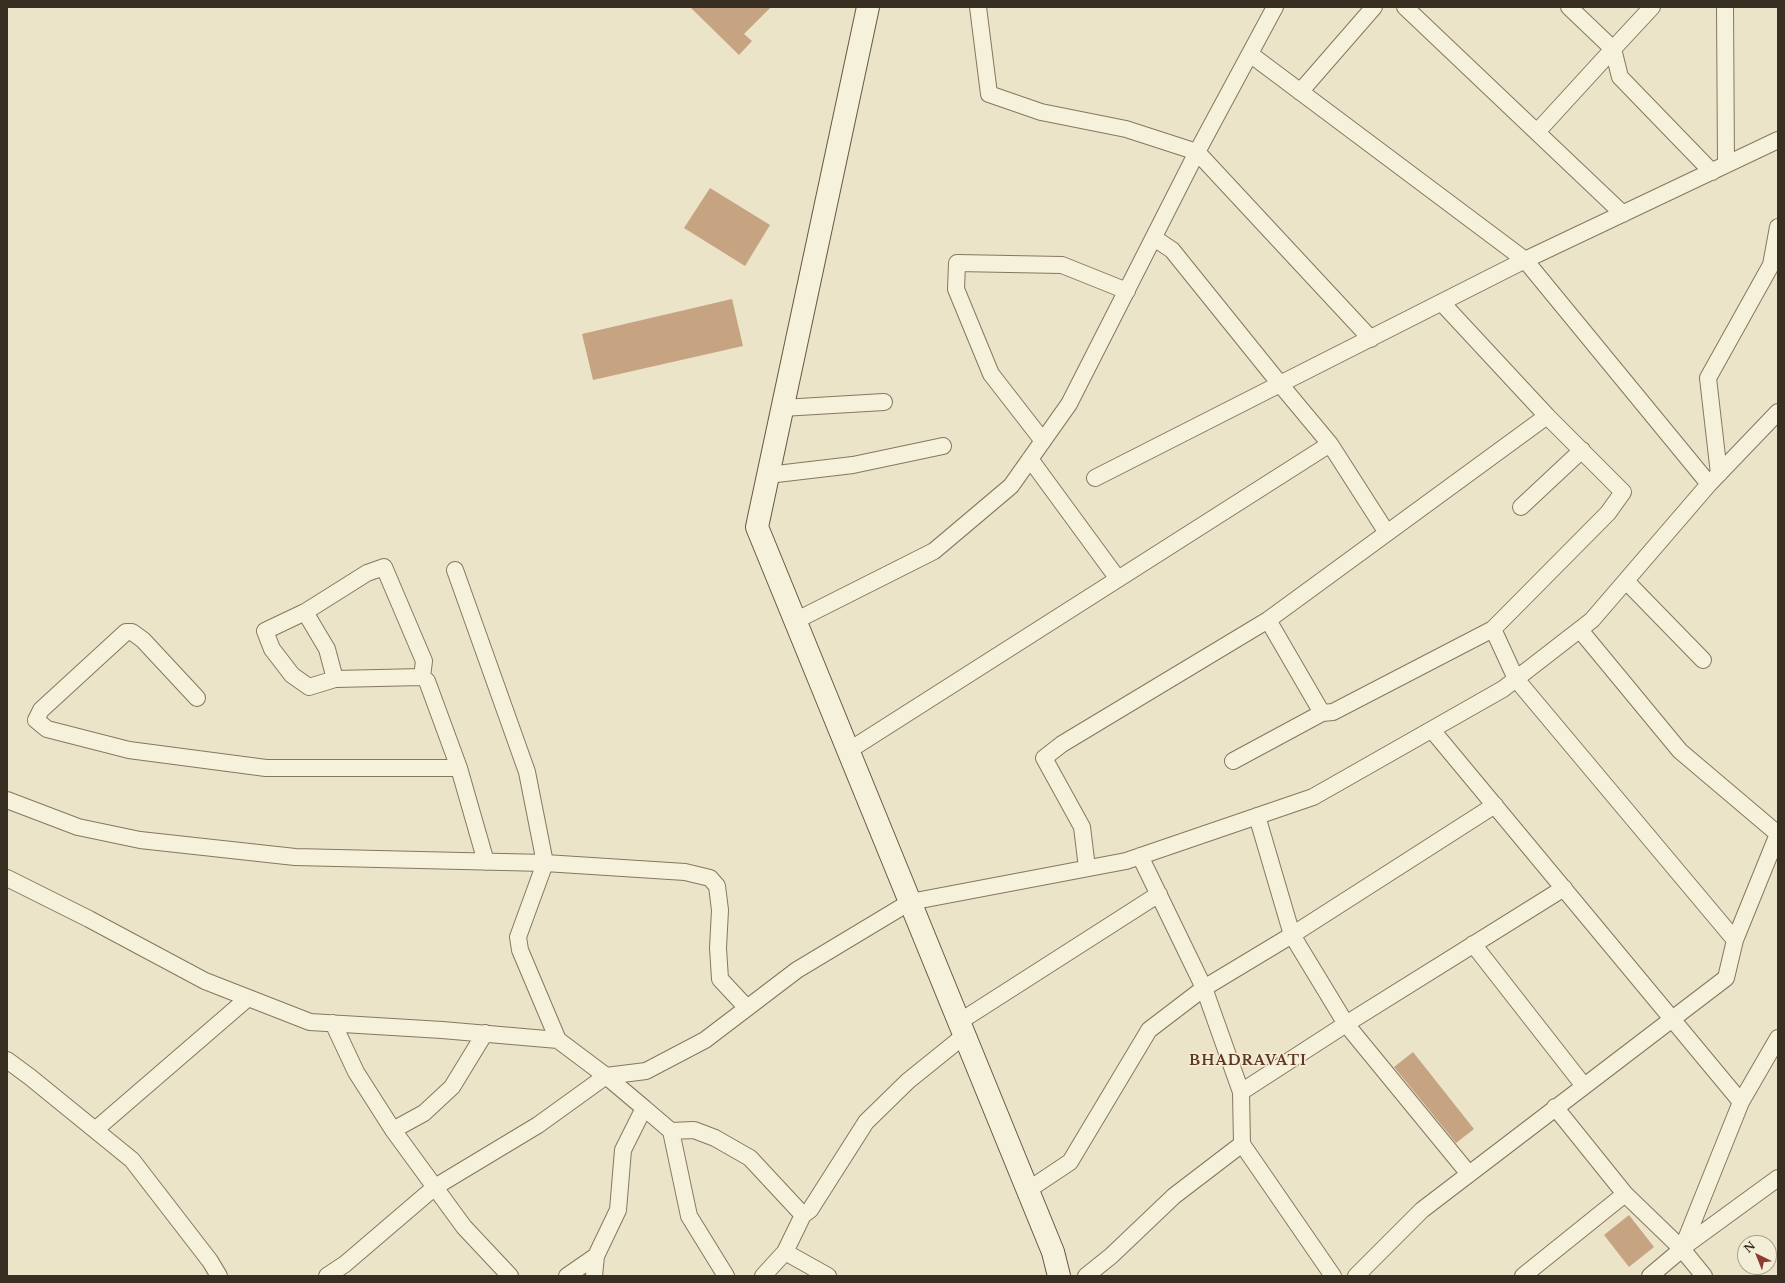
<!DOCTYPE html>
<html>
<head>
<meta charset="utf-8">
<style>
	body { margin:0 }
	#map { position:relative; width:1785px; height:1283px; overflow:hidden; background:#ebe4c9; font-family:"Libre Baskerville",serif }
	canvas { display:block }
	.frame { position:absolute; inset:0; border:8px solid #382e21; pointer-events:none }
	.north { position:absolute; left:1737px; top:1235px; width:40px; height:40px; box-sizing:border-box; background:#f3eed8; border:1px solid #a8a18f; border-radius:50%; rotate:317deg; font-size:11px; font-weight:700; line-height:16px; text-align:center; color:#382e21 }
	.north::after { content:''; display:block; margin:auto; width:14px; height:18px; background:#903b34; clip-path:polygon(50% 0,100% 100%,50% 72%,0 100%) }
</style>
</head>
<body>
<div id="map">
<canvas width="1785" height="1283"></canvas>
<div class="frame"></div>
<div class="north">N</div>
</div>
<script>
const ctx = document.querySelector('canvas').getContext('2d');
ctx.lineJoin = 'round';
function paint(path, color) {
  ctx.fillStyle = color;
  ctx.fill(path, 'evenodd');
}
function toPath(rows) {
  const path = new Path2D();
  for (const r of rows) {
    path.moveTo(r[0], r[1]);
    for (let i = 2; i < r.length; i += 2) path.lineTo(r[i], r[i + 1]);
  }
  return path;
}
function strokePath(path, color, width, dash) {
  ctx.strokeStyle = color;
  ctx.lineWidth = width;
  ctx.lineCap = dash ? 'butt' : 'round';
  ctx.setLineDash(dash || []);
  ctx.stroke(path);
}
function drawText(font, color, halo, rows, align = 'center') {
  ctx.font = font + ' "Libre Baskerville",serif';
  ctx.lineWidth = 3;
  ctx.setLineDash([]);
  ctx.textBaseline = 'middle';
  ctx.strokeStyle = halo;
  ctx.fillStyle = color;
  for (const [text, x, y, turn = 0] of rows) {
    ctx.save();
    ctx.translate(x, y);
    ctx.rotate((+turn || 0) * Math.PI / 180);
    ctx.textAlign = isNaN(turn) ? turn : align;
    if (halo) ctx.strokeText(text, 0, 0);
    ctx.fillText(text, 0, 0);
    ctx.restore();
  }
}
const building = toPath([
	[690,7,771,7,744,34,752,41,739,55],
	[710,188,770,225,745,266,684,228],
	[732,299,743,346,593,380,582,334],
	[1413,1052,1474,1129,1456,1143,1394,1067],
	[1629,1215,1654,1247,1629,1267,1604,1235]
]);
const street = toPath([
	[978,7,989,94,1041,112,1126,129,1197,152,1371,339],
	[1405,7,1623,214],
	[1569,7,1613,49,1652,7],
	[1725,7,1726,165],
	[1250,54,1525,260,1709,484,1778,412],
	[1300,92,1374,7],
	[1537,132,1613,49,1620,77,1712,172],
	[782,408,884,402],
	[1043,441,991,374,956,289,957,263,1062,265,1127,291],
	[1330,444,1387,533],
	[1030,459,1118,579],
	[1719,474,1708,378,1771,265,1778,227],
	[768,475,853,465,943,446],
	[1095,478,1280,384,1172,250,1154,238],
	[1521,507,1582,450],
	[455,570,527,772,545,863,518,937,520,950,558,1040],
	[1626,581,1703,660],
	[305,612,327,649,335,679],
	[1268,620,1322,713],
	[795,621,934,551,1011,486,1069,404,1197,152,1275,7],
	[1493,629,1516,679,1735,940,1778,834],
	[1580,630,1680,751,1778,834],
	[422,677,424,661,384,567,367,573,305,612,265,631,272,649,292,675,309,687,335,679,422,677,427,681,459,768,486,862],
	[197,698,143,640,132,632,126,632,41,710,36,720,47,729,129,750,266,768,459,768],
	[1432,730,1741,1102],
	[848,751,1330,444,1280,384,1525,260,1778,140],
	[1233,761,1322,713,1333,712,1493,629,1608,513,1623,492,1547,416,1442,303],
	[7,800,78,827,140,840,295,857,545,863,685,872,710,878,717,886,720,910,718,948,720,979,747,1008],
	[1257,816,1292,935,1346,1024,1469,1174],
	[1140,856,1204,988,1241,1092,1346,1024,1564,888],
	[1087,868,1082,827,1044,758,1062,744,1268,620,1547,416],
	[7,878,89,919,205,981,310,1022,442,1030,558,1040,606,1076,644,1108,623,1150,618,1210,596,1256,594,1276],
	[1473,944,1584,1086],
	[959,1022,1159,894],
	[333,1023,356,1072,393,1130,464,1227,510,1276],
	[7,1060,30,1077,132,1160,210,1261,219,1276],
	[1241,1092,1242,1144,1333,1276],
	[1555,1107,1625,1194,1682,1249,1704,1276],
	[644,1108,671,1131,689,1216,726,1276],
	[95,1130,248,998],
	[393,1130,424,1113,452,1087,485,1033],
	[671,1131,694,1130,715,1138,750,1158,803,1215],
	[1028,1190,1070,1162,1149,1030,1204,988,1292,935,1495,805],
	[1682,1248,1778,1178],
	[785,1252,828,1276],
	[327,1276,345,1264,435,1187,538,1125,606,1076,646,1071,705,1040,797,970,910,902,1126,861,1313,797,1503,689,1592,620,1709,484],
	[567,1276,596,1256],
	[763,1276,785,1252,803,1215,810,1210,866,1122,908,1081,965,1035],
	[1086,1276,1111,1256,1174,1196,1242,1144],
	[1356,1276,1422,1210,1726,978,1735,940],
	[1523,1276,1625,1194],
	[1650,1276,1682,1249,1741,1102,1778,1038]
]);
const secondary = toPath([
	[868,7,757,527,1053,1252,1059,1276]
]);
const districtNames = [
	["BHADRAVATI",1248,1061]
];
paint(building, '#c6a482');
strokePath(street, '#86775f', 18);
strokePath(secondary, '#685842', 24);
strokePath(street, '#f6f1db', 16);
strokePath(secondary, '#f6f1db', 22);
ctx.letterSpacing = '1px';
drawText('bold 14px', '#613624', '#f3eed8', districtNames);
ctx.letterSpacing = '0px';
</script>
</body>
</html>
